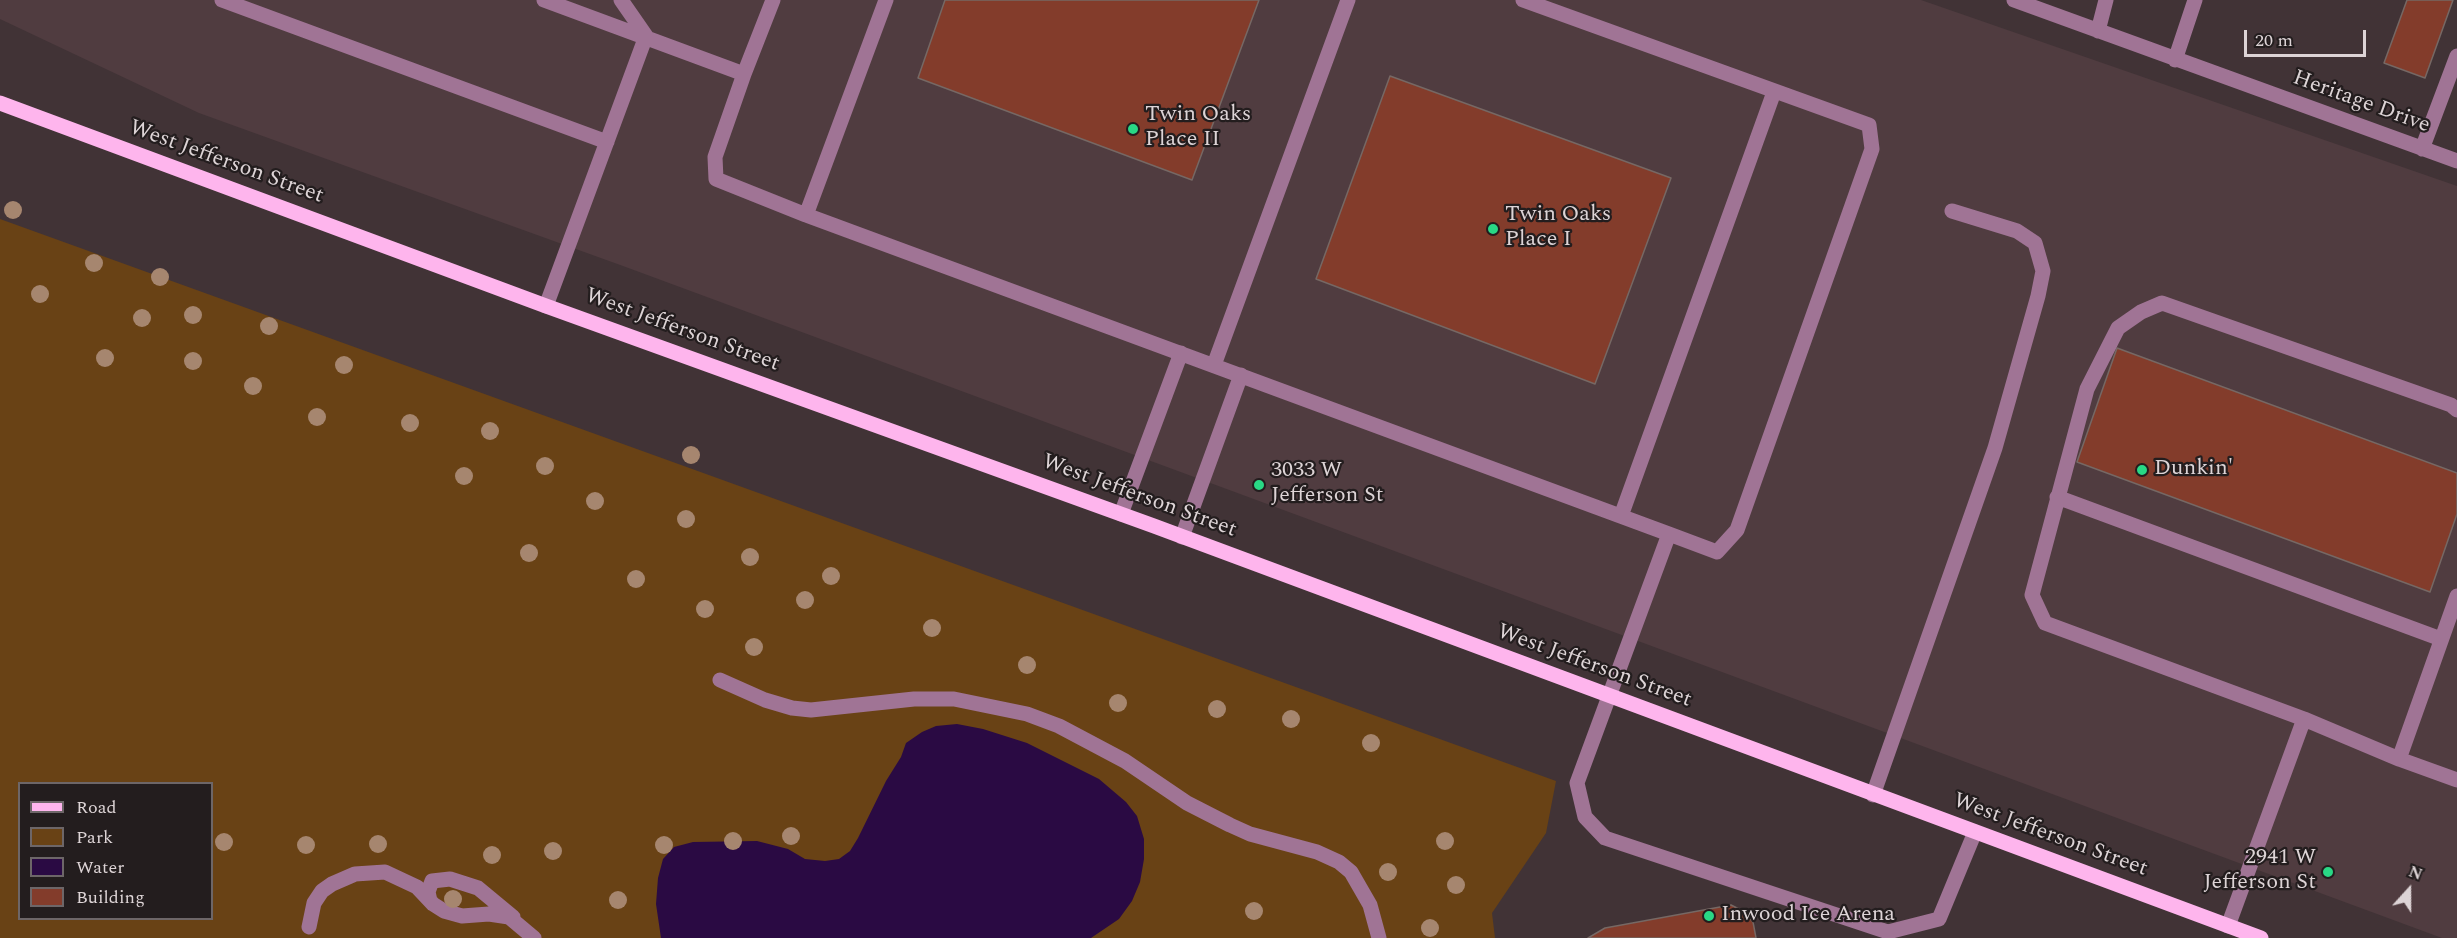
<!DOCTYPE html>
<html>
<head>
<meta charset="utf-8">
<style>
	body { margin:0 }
	#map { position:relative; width:2457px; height:938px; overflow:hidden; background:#413336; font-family:Spectral,serif }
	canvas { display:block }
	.legend { position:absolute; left:18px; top:782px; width:195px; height:138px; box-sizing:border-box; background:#231d1e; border:2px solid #6d6668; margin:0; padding:8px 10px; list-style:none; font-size:18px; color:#ddd4d6 }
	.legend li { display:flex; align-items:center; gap:12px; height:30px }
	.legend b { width:30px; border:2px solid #6d6668 }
	.north { position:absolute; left:2379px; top:860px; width:60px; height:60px; -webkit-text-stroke:4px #231d1e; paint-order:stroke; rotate:21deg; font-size:16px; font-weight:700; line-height:24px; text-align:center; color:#ddd4d6 }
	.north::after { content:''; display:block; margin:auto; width:21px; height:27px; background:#ddd4d6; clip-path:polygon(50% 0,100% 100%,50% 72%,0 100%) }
	.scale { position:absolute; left:2244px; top:30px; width:122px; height:27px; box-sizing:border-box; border:3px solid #ddd4d6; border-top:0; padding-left:8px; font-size:18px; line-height:21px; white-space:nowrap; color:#ddd4d6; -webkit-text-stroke:4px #231d1e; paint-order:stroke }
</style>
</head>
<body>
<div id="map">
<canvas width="2457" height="938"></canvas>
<ul class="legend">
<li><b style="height:8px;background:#feb5ed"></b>Road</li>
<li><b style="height:16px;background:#694215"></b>Park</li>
<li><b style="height:16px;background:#2a0a43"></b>Water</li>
<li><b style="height:16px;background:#833c2b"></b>Building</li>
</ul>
<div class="north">N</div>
<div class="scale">20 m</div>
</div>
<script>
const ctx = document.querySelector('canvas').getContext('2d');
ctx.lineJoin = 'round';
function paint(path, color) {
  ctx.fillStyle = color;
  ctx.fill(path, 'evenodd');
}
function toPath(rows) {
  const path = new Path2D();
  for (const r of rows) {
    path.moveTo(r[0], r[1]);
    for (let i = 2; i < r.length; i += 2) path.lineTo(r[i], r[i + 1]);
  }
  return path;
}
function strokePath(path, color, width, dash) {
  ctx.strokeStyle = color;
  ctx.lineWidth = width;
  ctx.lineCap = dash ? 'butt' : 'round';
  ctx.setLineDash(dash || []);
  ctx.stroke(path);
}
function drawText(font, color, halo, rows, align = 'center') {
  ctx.font = font + ' Spectral,serif';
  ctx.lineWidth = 4.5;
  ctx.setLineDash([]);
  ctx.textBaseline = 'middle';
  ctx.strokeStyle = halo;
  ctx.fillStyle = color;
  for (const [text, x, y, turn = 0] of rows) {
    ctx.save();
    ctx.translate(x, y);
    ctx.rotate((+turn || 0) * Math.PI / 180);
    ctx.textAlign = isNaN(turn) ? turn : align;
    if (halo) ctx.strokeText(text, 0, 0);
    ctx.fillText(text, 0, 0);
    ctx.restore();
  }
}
const built = toPath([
	[0,0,1921,0,2457,186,2457,938,2442,938,623,266,199,113,0,19]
]);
const green = toPath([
	[0,219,1556,781,1546,833,1492,913,1495,938,0,938],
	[20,784,212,784,212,918,20,918]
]);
const water = toPath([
	[957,724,983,729,1027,743,1099,779,1126,802,1137,816,1144,839,1144,859,1140,882,1132,901,1119,919,1091,938,661,938,656,904,658,878,663,859,674,847,693,842,757,841,788,849,805,859,825,861,839,859,850,851,858,838,886,781,901,757,906,743,922,732,936,726]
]);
const building = toPath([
	[945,0,1259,0,1192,180,918,78,945,0],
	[2407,0,2453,0,2425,78,2384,63,2407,0],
	[1390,76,1671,178,1595,384,1316,279,1390,76],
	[2117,348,2457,473,2457,514,2430,592,2077,462,2117,348],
	[1731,905,1743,911,1753,922,1756,938,1588,938,1605,928,1731,905]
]);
const minor = toPath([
	[222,0,607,142],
	[544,0,744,74,715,157,716,179,806,215,1669,534,1577,783,1585,817,1605,838,1888,932,1939,919,1975,832],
	[621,0,646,36],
	[1523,0,1869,125,1872,149,1737,530,1717,552,1669,534],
	[2014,0,2457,161],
	[2098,31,2106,0],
	[2175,60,2195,0],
	[744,74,773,0],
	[2422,149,2457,56],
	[806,215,886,0],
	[546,306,646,36],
	[1214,365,1348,0],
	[2457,410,2451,405,2162,303,2141,312,2118,328,2087,389,2032,595,2045,623,2304,719,2399,759,2457,596],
	[2057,497,2441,639],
	[1121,514,1181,353],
	[1621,516,1774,92],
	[1182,537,1241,375],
	[720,680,765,700,792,708,811,710,914,699,954,699,1027,714,1059,726,1125,761,1187,803,1230,825,1250,834,1317,852,1339,862,1351,872,1370,905,1379,938],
	[2399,759,2457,780],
	[1873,795,1995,448,2038,296,2043,271,2035,243,2017,231,1952,211],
	[430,901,428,892,432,881,450,879,478,888,513,917],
	[2228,926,2304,719],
	[309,927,314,903,322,891,332,884,355,874,385,872,417,887,433,904,444,911,462,916,489,914,509,917,534,938]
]);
const major = toPath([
	[0,103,546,306,1154,526,2261,938]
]);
const trees = [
	[13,210],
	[94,263],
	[160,277],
	[40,294],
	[193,315],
	[142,318],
	[269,326],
	[105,358],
	[193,361],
	[344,365],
	[253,386],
	[317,417],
	[410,423],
	[490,431],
	[691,455],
	[545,466],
	[464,476],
	[595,501],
	[686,519],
	[529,553],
	[750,557],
	[831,576],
	[636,579],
	[805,600],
	[705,609],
	[932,628],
	[754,647],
	[1027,665],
	[1118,703],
	[1217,709],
	[1291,719],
	[1371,743],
	[791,836],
	[733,841],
	[1445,841],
	[224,842],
	[378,844],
	[306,845],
	[664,845],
	[553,851],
	[492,855],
	[1388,872],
	[1456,885],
	[453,899],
	[618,900],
	[1254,911],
	[1430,928]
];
const markers = [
	[1133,129,6,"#29d885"],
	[1493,229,6,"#29d885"],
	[2142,470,6,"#29d885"],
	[1259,485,6,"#29d885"],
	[2328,872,6,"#29d885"],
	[1709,916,6,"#29d885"]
];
const streetNames = [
	["Heritage Drive",2361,103,20],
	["West Jefferson Street",226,163,20],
	["West Jefferson Street",682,331,20],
	["West Jefferson Street",1139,497,20],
	["West Jefferson Street",1594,667,20],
	["West Jefferson Street",2050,836,20]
];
const poiNames = [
	["Twin Oaks",1145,116],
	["Place II",1145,141],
	["Twin Oaks",1505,216],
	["Place I",1505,241],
	["Dunkin'",2154,470],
	["3033 W",1271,472],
	["Jefferson St",1271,497],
	["2941 W",2316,859,"right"],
	["Jefferson St",2316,884,"right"],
	["Inwood Ice Arena",1721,916]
];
paint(built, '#503c40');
paint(green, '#694215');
paint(water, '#2a0a43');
paint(building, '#833c2b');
strokePath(building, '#766864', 1.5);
strokePath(minor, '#a07495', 15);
strokePath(major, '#feb5ed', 15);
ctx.fillStyle = '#a6866f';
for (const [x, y] of trees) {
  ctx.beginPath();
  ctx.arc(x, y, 9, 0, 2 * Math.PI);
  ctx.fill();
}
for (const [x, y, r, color] of markers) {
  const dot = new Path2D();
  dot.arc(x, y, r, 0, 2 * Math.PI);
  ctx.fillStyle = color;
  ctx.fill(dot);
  strokePath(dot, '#231d1e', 2);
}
drawText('22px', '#ddd4d6', '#231d1e', streetNames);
drawText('22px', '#ddd4d6', '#231d1e', poiNames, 'left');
</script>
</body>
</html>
